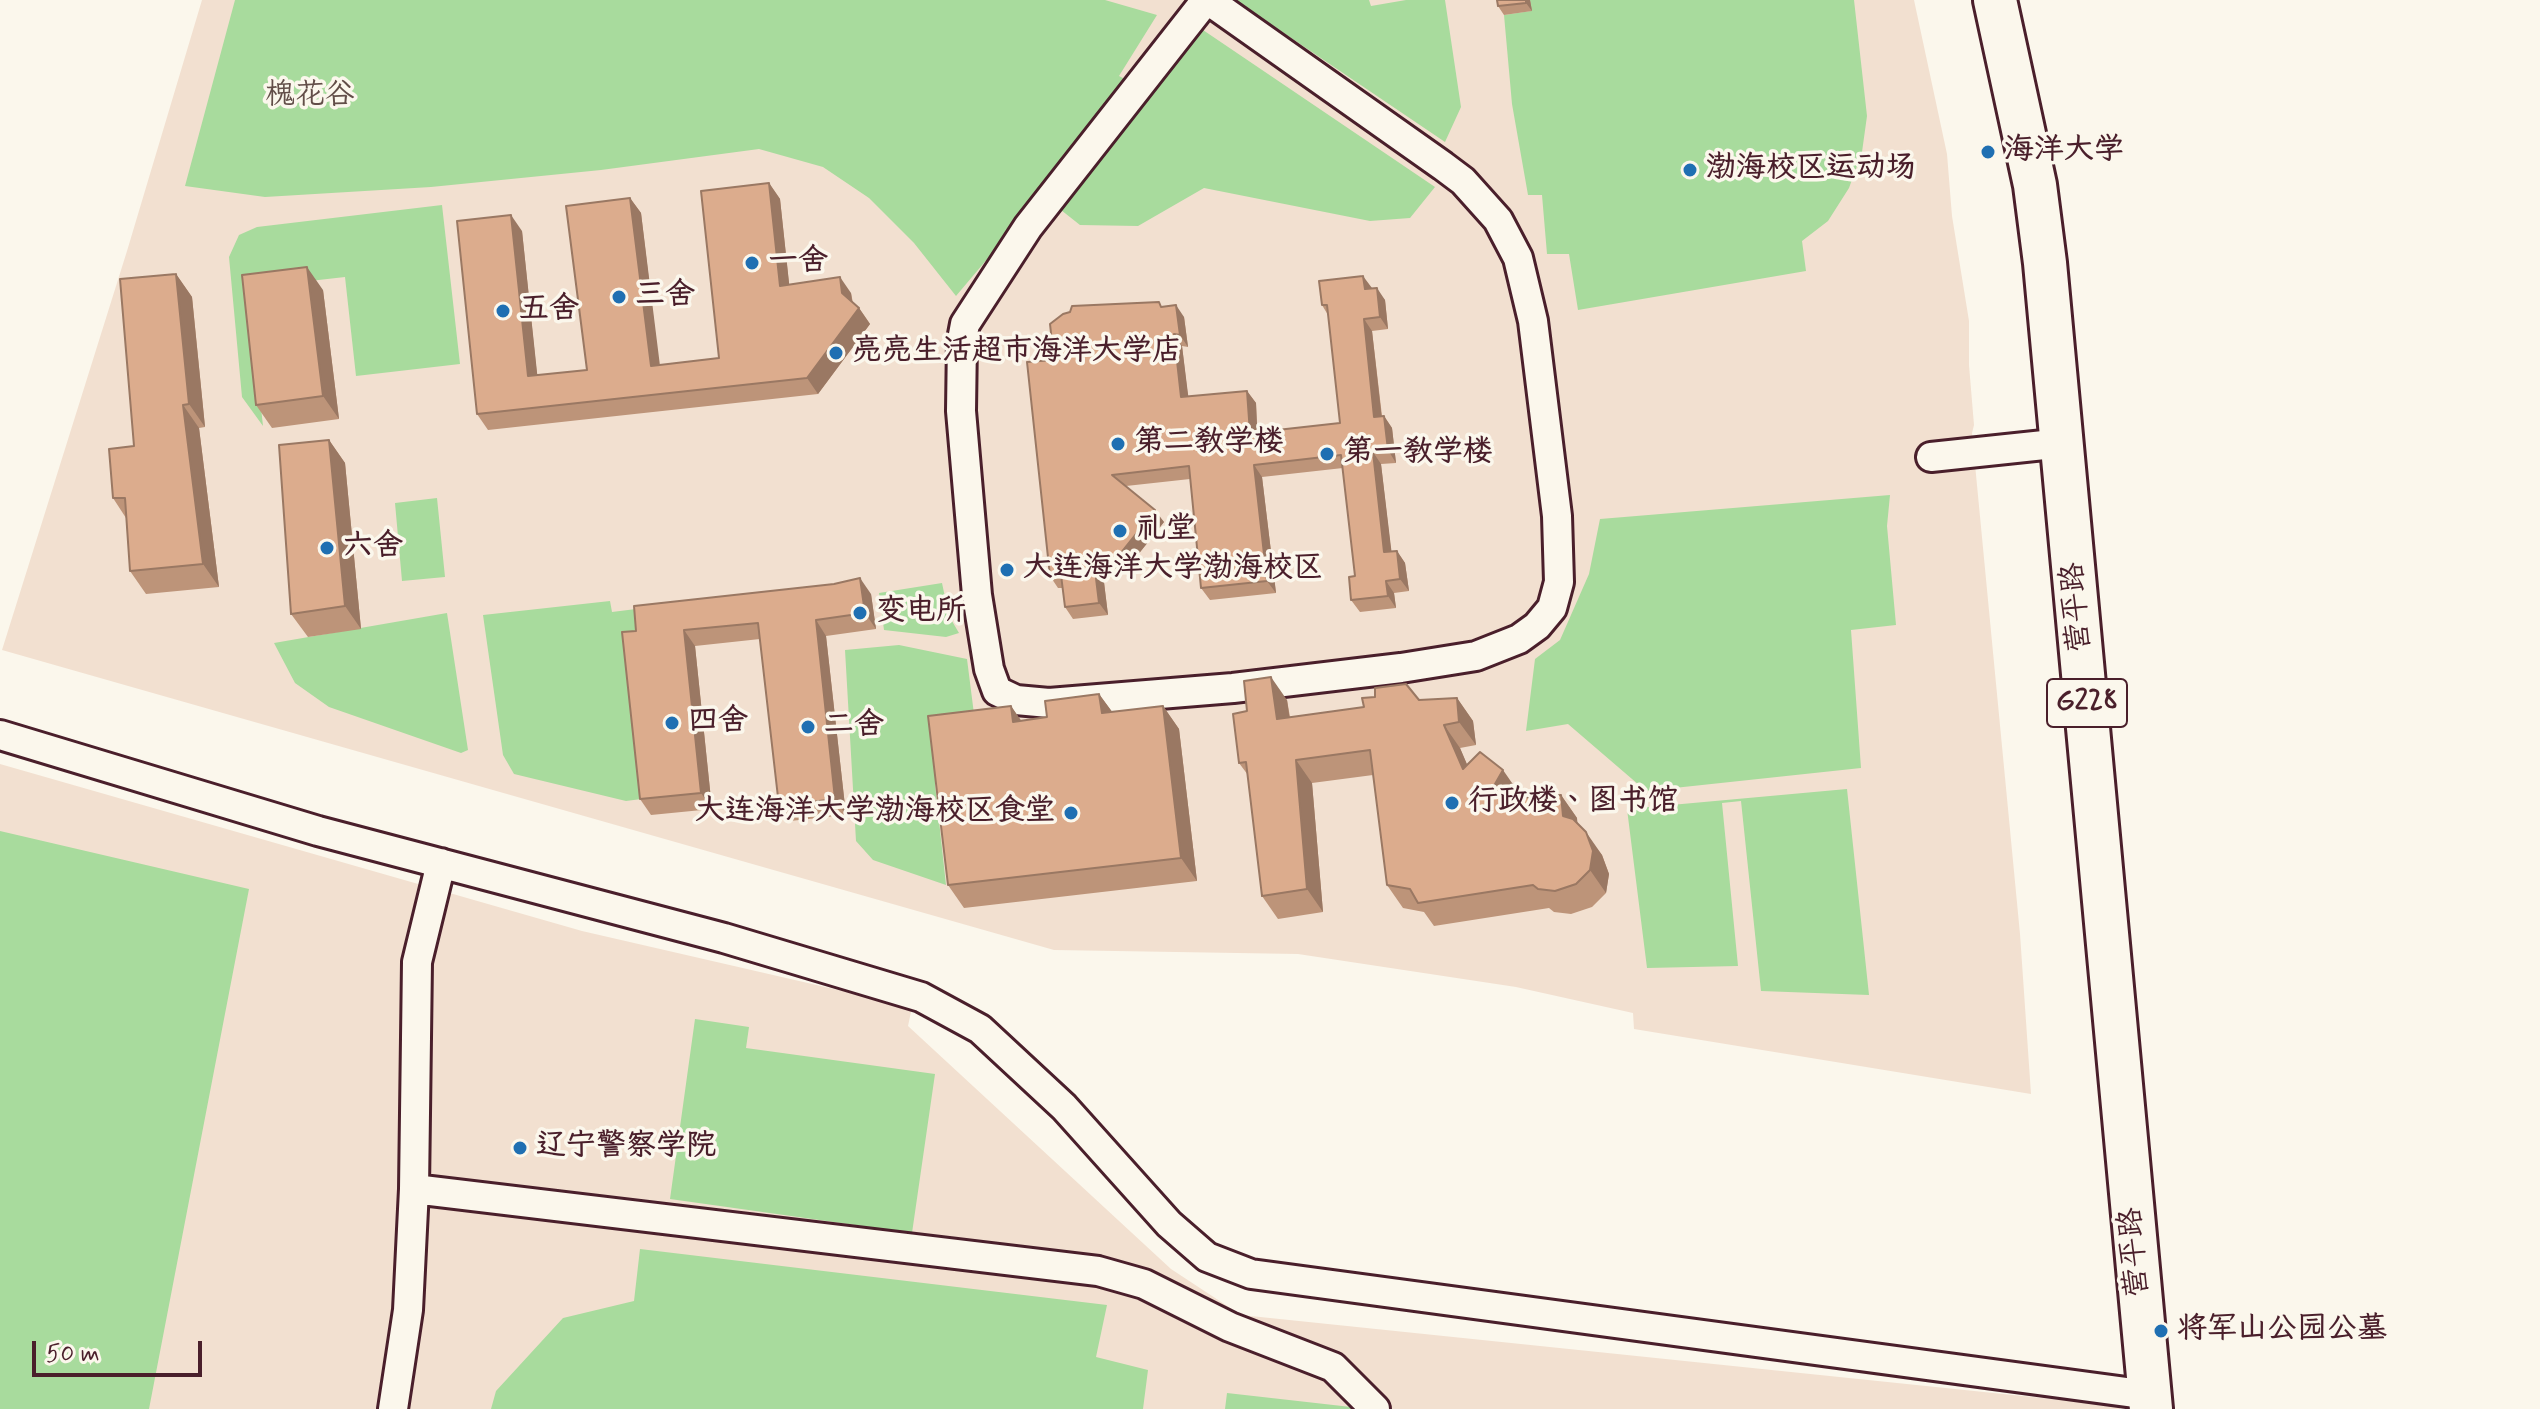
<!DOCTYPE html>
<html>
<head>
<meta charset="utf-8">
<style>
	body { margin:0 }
	#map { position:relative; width:2540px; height:1409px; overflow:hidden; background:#fbf7ec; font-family:Mynerve,sans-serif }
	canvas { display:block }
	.scale { position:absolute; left:32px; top:1341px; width:170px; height:36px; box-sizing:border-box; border:4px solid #4a1f2b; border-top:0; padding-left:10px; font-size:24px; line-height:28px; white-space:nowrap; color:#4a1f2b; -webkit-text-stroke:6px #fbf7ec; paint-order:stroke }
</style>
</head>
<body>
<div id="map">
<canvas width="2540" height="1409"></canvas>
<div class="scale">50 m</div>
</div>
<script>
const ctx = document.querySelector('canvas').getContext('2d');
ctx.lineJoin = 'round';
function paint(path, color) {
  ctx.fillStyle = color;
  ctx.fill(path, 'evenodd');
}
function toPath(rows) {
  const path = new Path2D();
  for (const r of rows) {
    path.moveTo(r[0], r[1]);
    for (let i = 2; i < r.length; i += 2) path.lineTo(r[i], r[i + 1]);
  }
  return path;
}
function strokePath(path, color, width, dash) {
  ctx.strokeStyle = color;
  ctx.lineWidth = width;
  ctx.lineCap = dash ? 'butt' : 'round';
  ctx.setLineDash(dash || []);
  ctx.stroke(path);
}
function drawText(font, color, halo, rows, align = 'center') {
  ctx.font = font + ' Mynerve,"LXGW WenKai TC",sans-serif';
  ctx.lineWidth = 7;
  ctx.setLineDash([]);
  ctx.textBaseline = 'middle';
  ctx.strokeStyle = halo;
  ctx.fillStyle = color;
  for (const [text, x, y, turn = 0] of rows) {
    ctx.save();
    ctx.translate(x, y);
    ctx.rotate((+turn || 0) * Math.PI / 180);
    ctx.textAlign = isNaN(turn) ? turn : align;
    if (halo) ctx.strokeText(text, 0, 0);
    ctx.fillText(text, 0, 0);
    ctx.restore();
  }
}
const built = toPath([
	[202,0,1914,0,1947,154,1952,216,1969,321,1969,365,1974,425,1972,433,2020,934,2031,1094,1634,1029,1633,1013,1516,987,1298,954,1054,950,2,650,127,251],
	[0,764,582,931,912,1007,908,1026,1171,1269,1241,1315,2119,1406,2120,1409,0,1409]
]);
const green = toPath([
	[235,0,1105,0,1157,15,1119,76,1148,91,1203,30,1435,187,1410,218,1370,221,1204,188,1138,226,1080,225,1061,210,1099,158,1070,152,999,245,956,296,914,243,869,198,823,167,759,149,601,170,431,187,265,197,185,186],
	[1235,0,1369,0,1371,6,1406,0,1445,0,1461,107,1445,142],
	[1530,0,1854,0,1867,116,1862,152,1849,188,1828,221,1802,241,1806,271,1578,310,1569,254,1547,254,1542,195,1528,195,1512,104,1504,15,1531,11],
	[442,205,460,364,356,376,345,277,248,288,263,426,242,397,229,257,239,235,257,227],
	[1890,495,1887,526,1896,625,1851,630,1861,768,1646,791,1568,724,1526,731,1535,659,1560,640,1589,574,1600,519],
	[437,498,445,577,402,581,395,503],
	[942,583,949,616,959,633,946,637,884,630,879,593],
	[610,601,612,612,644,608,649,798,626,801,514,774,503,755,483,615],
	[447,613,468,750,461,753,329,707,295,683,274,643],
	[899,645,967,659,975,722,943,740,935,784,946,885,873,860,856,841,845,650],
	[1847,789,1869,995,1761,991,1741,801,1722,803,1738,966,1647,968,1627,809],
	[0,831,249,889,149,1409,0,1409],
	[695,1019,749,1027,746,1048,935,1074,912,1233,670,1199],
	[640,1249,1107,1305,1096,1357,1148,1370,1143,1409,491,1409,496,1391,563,1318,634,1301],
	[1227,1393,1351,1407,1351,1409,1225,1409]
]);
const minor = toPath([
	[1206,0,1028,227,965,324,962,340,961,411,977,595,989,669,997,691,1016,700,1049,703,1233,688,1401,668,1476,656,1519,639,1537,626,1552,608,1559,582,1557,516,1533,321,1518,258,1498,220,1463,181,1443,166,1208,0],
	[1931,457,2063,443],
	[0,735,318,831,724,938,921,997,980,1029,1064,1107,1169,1224,1207,1257,1251,1274,2149,1395],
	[414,1189,1098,1271,1144,1284,1230,1327,1333,1367,1375,1409],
	[393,1409,408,1310,414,1189,417,962,441,863]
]);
const highway = toPath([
	[1995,0,2035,185,2045,263,2151,1409]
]);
const wall = toPath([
	[1497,0,1530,0,1532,11,1504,15,1498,6],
	[769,183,780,199,789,284,851,293,853,303,859,308,870,324,818,394,488,430,477,414,522,231,537,375,587,370,630,198,641,213,659,365,719,358],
	[176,274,192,297,205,427,199,428,219,587,146,594,130,571,126,518,113,498,134,446],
	[1372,288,1385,300,1388,329,1372,331,1382,416,1384,416,1392,428,1396,463,1381,464,1391,551,1397,551,1405,563,1409,591,1394,593,1396,608,1360,612,1351,600,1355,576,1343,468,1262,477,1276,593,1210,600,1201,588,1190,479,1126,486,1164,522,1125,571,1102,566,1108,615,1073,619,1065,607,1063,588,1058,588,1050,576,1054,360,1163,307,1184,317,1188,347,1182,346,1188,397,1247,391,1256,403,1257,432,1340,423,1328,315,1322,305],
	[323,290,339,419,272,428,256,405],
	[329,440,345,463,361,629,308,637,291,614],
	[871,594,876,629,826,636,846,815,790,821,779,806,760,639,695,646,712,809,651,815,640,799,636,631],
	[1099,694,1112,712,1163,706,1179,729,1197,881,964,908,948,885,1011,706,1021,721,1047,717],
	[1457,698,1473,721,1476,745,1460,748,1467,765,1519,793,1516,798,1561,795,1577,818,1577,824,1602,855,1609,874,1606,893,1592,907,1571,914,1554,912,1549,908,1434,926,1424,912,1403,908,1387,885,1373,775,1312,783,1323,912,1278,919,1262,896,1248,775,1239,763,1247,711,1287,700,1290,717,1419,700]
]);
const shadedWall = toPath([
	[1526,0,1530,0,1532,11,1526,3],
	[769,183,780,199,791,301,780,286],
	[630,198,641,213,662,382,651,366],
	[511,215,522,231,539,391,528,376],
	[307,267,323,290,339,419,323,396],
	[176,274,192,297,205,427,189,404],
	[1363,276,1372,288,1373,302,1365,289],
	[840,277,851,293,853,309,842,293],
	[1377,288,1385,300,1388,329,1380,317],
	[1176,305,1184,317,1188,347,1180,335],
	[859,308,870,324,818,394,807,378],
	[1364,319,1372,331,1383,429,1374,417],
	[1174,334,1182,346,1190,410,1181,397],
	[1247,391,1256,403,1258,445,1250,433],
	[183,405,199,428,219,587,203,564],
	[1384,416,1392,428,1396,463,1388,450],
	[329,440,345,463,361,629,345,606],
	[1373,452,1381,464,1393,564,1384,552],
	[1254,465,1262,477,1276,593,1267,581],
	[1155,510,1164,522,1125,571,1116,559],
	[1397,551,1405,563,1409,591,1400,579],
	[1093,554,1102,566,1108,615,1099,603],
	[860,578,871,594,876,629,865,613],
	[1386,581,1394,593,1396,608,1388,596],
	[816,620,826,636,846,815,835,799],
	[684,630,695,646,712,809,701,793],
	[1271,677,1287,700,1293,742,1277,719],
	[1099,694,1116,717,1102,713],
	[1457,698,1473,721,1476,745,1459,722],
	[1011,706,1027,729,1013,722],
	[1163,706,1179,729,1197,881,1181,858],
	[1444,725,1460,748,1479,792,1463,769],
	[1296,760,1312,783,1323,912,1307,889],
	[1503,770,1519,793,1507,814,1491,791],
	[1561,795,1577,818,1579,839,1563,816],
	[1586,832,1602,855,1609,874,1606,893,1590,870]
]);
const building = toPath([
	[1497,0,1526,0,1526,3,1498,6,1497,0],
	[769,183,780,286,840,277,842,293,859,308,807,378,477,414,457,221,511,215,528,376,587,370,566,206,630,198,651,366,719,358,701,191,769,183],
	[307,267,323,396,256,405,242,275,307,267],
	[176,274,189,404,183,405,203,564,130,571,125,498,113,498,109,449,134,446,120,279,176,274],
	[1363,276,1365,289,1377,288,1380,317,1364,319,1374,417,1384,416,1388,450,1373,452,1384,552,1397,551,1400,579,1386,581,1388,596,1351,600,1349,577,1355,576,1341,455,1254,465,1267,581,1201,588,1189,466,1112,475,1155,510,1116,559,1093,554,1099,603,1065,607,1061,575,1050,576,1027,362,1054,360,1050,324,1063,314,1070,312,1072,306,1159,302,1161,307,1176,305,1180,335,1174,334,1181,397,1247,391,1250,433,1340,423,1327,305,1322,305,1319,281,1363,276],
	[329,440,345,606,291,614,279,445,329,440],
	[860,578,865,613,816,620,835,799,779,806,758,623,684,630,701,793,640,799,622,632,636,631,634,606,834,584,860,578],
	[1271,677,1277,719,1364,707,1362,698,1375,697,1375,688,1406,684,1419,700,1457,698,1459,722,1444,725,1463,769,1480,752,1503,770,1491,791,1518,798,1561,795,1563,816,1573,819,1586,832,1593,851,1590,870,1576,884,1555,891,1538,889,1533,885,1418,903,1410,889,1387,885,1370,750,1296,760,1307,889,1262,896,1246,762,1239,763,1233,714,1247,711,1244,681,1271,677],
	[1099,694,1102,713,1163,706,1181,858,948,885,928,716,1011,706,1013,722,1047,717,1045,701,1099,694]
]);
const markers = [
	[1988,152,8,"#1f6fb2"],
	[1690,170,8,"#1f6fb2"],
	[752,263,8,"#1f6fb2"],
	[619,297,8,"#1f6fb2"],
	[503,311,8,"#1f6fb2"],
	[836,353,8,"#1f6fb2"],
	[1118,444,8,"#1f6fb2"],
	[1327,454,8,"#1f6fb2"],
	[1120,531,8,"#1f6fb2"],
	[327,548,8,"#1f6fb2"],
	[1007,570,8,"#1f6fb2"],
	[860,613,8,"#1f6fb2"],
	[672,723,8,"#1f6fb2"],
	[808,727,8,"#1f6fb2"],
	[1452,803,8,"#1f6fb2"],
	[1071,813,8,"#1f6fb2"],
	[520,1148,8,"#1f6fb2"],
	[2161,1331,8,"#1f6fb2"]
];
const shields = [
	[2087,703,80]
];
const shieldNames = [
	["G228",2087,703]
];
const parkNames = [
	["槐花谷",310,97]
];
const poiNames = [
	["海洋大学",2004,152],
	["渤海校区运动场",1706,170],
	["一舍",768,263],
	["三舍",635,297],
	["五舍",519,311],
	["亮亮生活超市海洋大学店",852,353],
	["第二教学楼",1134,444],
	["第一教学楼",1343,454],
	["礼堂",1136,531],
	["六舍",343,548],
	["大连海洋大学渤海校区",1023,570],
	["变电所",876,613],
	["四舍",688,723],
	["二舍",824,727],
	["行政楼、图书馆",1468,803],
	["大连海洋大学渤海校区食堂",1055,813,"right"],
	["辽宁警察学院",536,1148],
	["将军山公园公墓",2177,1331]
];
const streetNames = [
	["营平路",2078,607,-95],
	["营平路",2136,1252,-95]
];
paint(built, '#f2e0d0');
paint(green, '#a8db9d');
strokePath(minor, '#4a1f2b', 34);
strokePath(highway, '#4a1f2b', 48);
strokePath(minor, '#fbf7ec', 28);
strokePath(highway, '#fbf7ec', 42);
paint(wall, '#bd9479');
paint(shadedWall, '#9a7863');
paint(building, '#dcac8d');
strokePath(building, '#9a7863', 2);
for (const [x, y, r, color] of markers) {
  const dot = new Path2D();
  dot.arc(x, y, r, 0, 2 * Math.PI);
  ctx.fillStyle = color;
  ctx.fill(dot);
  strokePath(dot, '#fbf7ec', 3);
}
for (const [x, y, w] of shields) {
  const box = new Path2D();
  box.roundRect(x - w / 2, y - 24, w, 48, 6);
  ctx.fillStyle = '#fbf7ec';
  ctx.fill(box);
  strokePath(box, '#4a1f2b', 2);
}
drawText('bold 28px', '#4a1f2b', null, shieldNames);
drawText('30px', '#624e48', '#fbf7ec', parkNames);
drawText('bold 30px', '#4a1f2b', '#fbf7ec', poiNames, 'left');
drawText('30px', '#4a1f2b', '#fbf7ec', streetNames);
</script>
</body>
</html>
